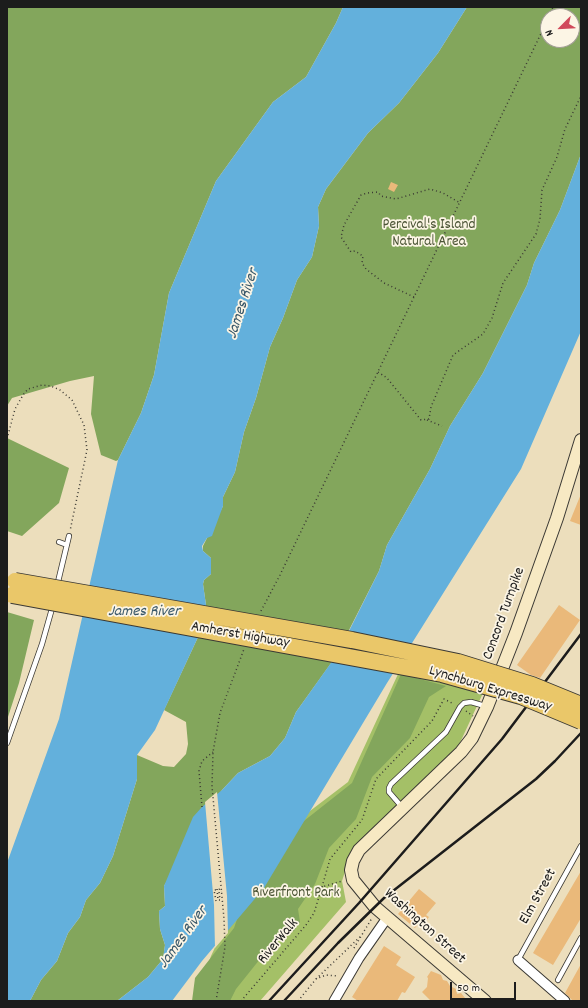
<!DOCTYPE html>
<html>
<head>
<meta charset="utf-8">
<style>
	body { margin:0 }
	#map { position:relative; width:588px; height:1008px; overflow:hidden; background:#ecdebc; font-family:Dekko,sans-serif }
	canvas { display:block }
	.frame { position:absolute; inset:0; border:8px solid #1c1c1c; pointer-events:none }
	.north { position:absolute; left:540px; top:8px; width:40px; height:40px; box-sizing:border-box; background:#fcf5e5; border:1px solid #a29e95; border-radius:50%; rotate:246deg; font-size:11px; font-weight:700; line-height:16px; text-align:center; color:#1c1c1c }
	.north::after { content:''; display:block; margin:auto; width:14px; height:18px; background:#d1495b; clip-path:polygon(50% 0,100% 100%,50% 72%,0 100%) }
	.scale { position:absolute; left:450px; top:982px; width:66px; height:18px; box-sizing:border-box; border:2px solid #1c1c1c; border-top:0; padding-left:5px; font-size:12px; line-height:14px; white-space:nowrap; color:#1c1c1c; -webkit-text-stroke:3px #fcf5e5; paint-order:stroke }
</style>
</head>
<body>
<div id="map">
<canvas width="588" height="1008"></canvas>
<div class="frame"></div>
<div class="north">N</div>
<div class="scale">50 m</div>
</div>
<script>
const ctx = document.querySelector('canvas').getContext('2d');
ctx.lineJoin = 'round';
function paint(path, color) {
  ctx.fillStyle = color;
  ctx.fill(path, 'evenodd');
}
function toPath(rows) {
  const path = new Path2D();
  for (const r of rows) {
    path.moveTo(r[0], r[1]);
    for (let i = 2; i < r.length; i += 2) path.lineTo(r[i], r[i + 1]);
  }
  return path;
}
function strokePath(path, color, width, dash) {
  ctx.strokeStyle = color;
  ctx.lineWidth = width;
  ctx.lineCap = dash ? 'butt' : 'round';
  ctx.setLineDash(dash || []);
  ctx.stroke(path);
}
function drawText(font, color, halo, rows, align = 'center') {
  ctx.font = font + ' Dekko,sans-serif';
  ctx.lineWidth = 3.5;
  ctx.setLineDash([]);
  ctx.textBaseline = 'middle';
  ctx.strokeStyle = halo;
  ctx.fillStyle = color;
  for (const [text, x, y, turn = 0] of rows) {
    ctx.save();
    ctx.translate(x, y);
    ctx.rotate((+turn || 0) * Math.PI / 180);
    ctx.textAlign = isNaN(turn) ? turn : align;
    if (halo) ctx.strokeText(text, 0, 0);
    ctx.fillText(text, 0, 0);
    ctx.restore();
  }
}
const green = toPath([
	[399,672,483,693,458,747,350,856,342,881,346,902,260,1001,195,1001,211,956,241,892,285,830,348,782]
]);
const forest = toPath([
	[7,7,343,7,336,23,306,77,273,102,216,181,169,293,154,375,141,413,118,460,116,461,101,455,91,414,94,376,70,381,12,398,7,406],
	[467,7,581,7,581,154,560,210,534,263,527,285,483,373,450,426,430,469,387,545,379,571,346,636,204,611,206,605,203,584,204,580,211,574,211,558,203,551,203,546,223,506,223,497,235,472,244,432,256,398,270,347,283,318,297,280,312,257,319,226,318,207,326,189,368,133,399,103,438,53],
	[548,16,572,16,572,40,548,40],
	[7,438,69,468,59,503,22,536,7,531],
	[7,612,34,620,19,683,7,720],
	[199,635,334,659,296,712,285,738,270,756,238,773,222,790,164,886,165,906,159,911,160,929,165,945,163,959,148,977,117,1001,30,1001,41,980,57,961,68,933,80,917,86,900,100,883,113,856,137,779,137,755,163,766,174,767,186,754,188,744,186,722,164,710],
	[401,674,446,686,429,697,410,738,372,777,356,819,329,848,315,884,298,909,300,922,294,931,279,937,268,949,236,989,230,1001,192,1001,195,978,234,928,244,899,290,832,352,783]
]);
const water = toPath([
	[343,7,467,7,438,53,399,103,368,133,326,189,318,207,319,226,312,257,297,280,283,318,270,347,256,398,244,432,235,472,223,497,223,506,212,536,207,538,202,546,203,551,211,558,211,574,204,580,203,584,206,605,199,635,155,730,137,755,137,779,113,856,100,883,86,900,80,917,68,933,57,961,41,980,30,1001,7,1001,7,863,59,719,118,460,141,413,154,375,169,293,216,181,273,102,306,77,336,23],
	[581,154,581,331,521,469,387,683,264,888,202,961,172,1001,117,1001,148,977,163,959,165,945,160,929,159,911,165,906,164,886,193,817,202,807,222,790,238,773,270,756,285,738,296,712,338,653,379,571,387,545,430,469,450,426,483,373,527,285,534,263,560,210]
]);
const pier = toPath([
	[217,792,227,896,228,933,215,948,214,905,205,802]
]);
const building = toPath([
	[391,182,398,185,394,192,388,189],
	[581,494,581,525,570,521],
	[559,605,580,620,540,678,531,675,517,665],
	[581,871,581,918,553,965,533,953],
	[419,889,436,903,426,915,429,917,422,926,419,923,415,928,398,914],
	[384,946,401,957,396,965,415,977,405,993,402,992,397,1001,358,1001,352,997],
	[581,964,581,1001,573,1001,565,993],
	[431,971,441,975,443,980,447,981,450,986,456,989,457,994,461,993,465,998,462,1001,431,1001,422,992,427,987,428,978,427,977]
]);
const path = toPath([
	[549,16,553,7],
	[414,297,384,283,366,269,362,263,363,256,355,251,351,252,341,237,344,225,361,195,367,193,378,192,381,196,396,199,430,189,443,193,460,203],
	[378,372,387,378,421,420,429,419,431,407,453,355,483,334,492,318,503,283,536,234,540,219,542,190,557,157,565,129,581,96],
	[427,420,442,426],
	[7,439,15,409,23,395,28,389,42,385,51,386,60,390,72,400,84,425,87,450,70,531],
	[261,611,280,575,548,19],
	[466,711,473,716],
	[202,807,199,771,202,761,213,752],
	[322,887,330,859,362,820,376,779,432,721,444,699,454,704],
	[217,889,218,900,220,900,219,892,222,892],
	[216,901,214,890,221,889],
	[354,948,372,918],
	[316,979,362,935],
	[216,1001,225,947,224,919,212,786,213,752,220,713,244,649],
	[241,1001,306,925,314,913,322,887,342,881],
	[298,1001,316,979,326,975,338,976]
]);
const lane = toPath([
	[59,542,67,545],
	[57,586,69,536],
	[7,743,42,644,53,605],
	[402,807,389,792,389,788,391,784,446,732,460,707,464,703,471,702,485,706],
	[518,960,581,846],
	[558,980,581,938]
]);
const street = toPath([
	[518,960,565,1001],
	[334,1001,359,958,387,918]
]);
const secondary = toPath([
	[485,1001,375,907,353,880,351,870,353,861,359,850,461,752,472,738,487,707,516,633,557,518,581,440]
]);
const rail = toPath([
	[269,1001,359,903,502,739,581,634],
	[284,1001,338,943,384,898,536,779,555,761,581,733]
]);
const highwayBridge = toPath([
	[15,581,352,640,458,662,532,685,581,705],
	[12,595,442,674,521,696,581,721]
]);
const parkNames = [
	["Percival's Island",429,226],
	["Natural Area",429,243],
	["Riverfront Park",296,894]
];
const streetNames = [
	["Concord Turnpike",505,614,-70],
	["Amherst Highway",240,636,10],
	["Lynchburg Expressway",490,690,17],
	["Elm Street",539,897,-61],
	["Washington Street",424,927,42],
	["RiverWalk",279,942,-50]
];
const waterNames = [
	["James River",244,304,-72],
	["James River",144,613],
	["James River",184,938,-54]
];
paint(green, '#a4c067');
paint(forest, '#83a65c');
paint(water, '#63b0dc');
paint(pier, '#ecdebc');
paint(building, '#eab97a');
strokePath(lane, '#3b3934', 6);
strokePath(street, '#3b3934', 11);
strokePath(secondary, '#3b3934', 14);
strokePath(path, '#3b3934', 1.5, [1, 3]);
strokePath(lane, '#fff', 4.5);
strokePath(street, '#fff', 9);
strokePath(secondary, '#f7e9c3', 12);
strokePath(rail, '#1c1c1c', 2.5);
strokePath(highwayBridge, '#3b3934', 18, []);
strokePath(highwayBridge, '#eac769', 16);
drawText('15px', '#4c5536', '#fcf5e5', parkNames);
drawText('15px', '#1c1c1c', '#fcf5e5', streetNames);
drawText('italic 16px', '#385769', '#fcf5e5', waterNames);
</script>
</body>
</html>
